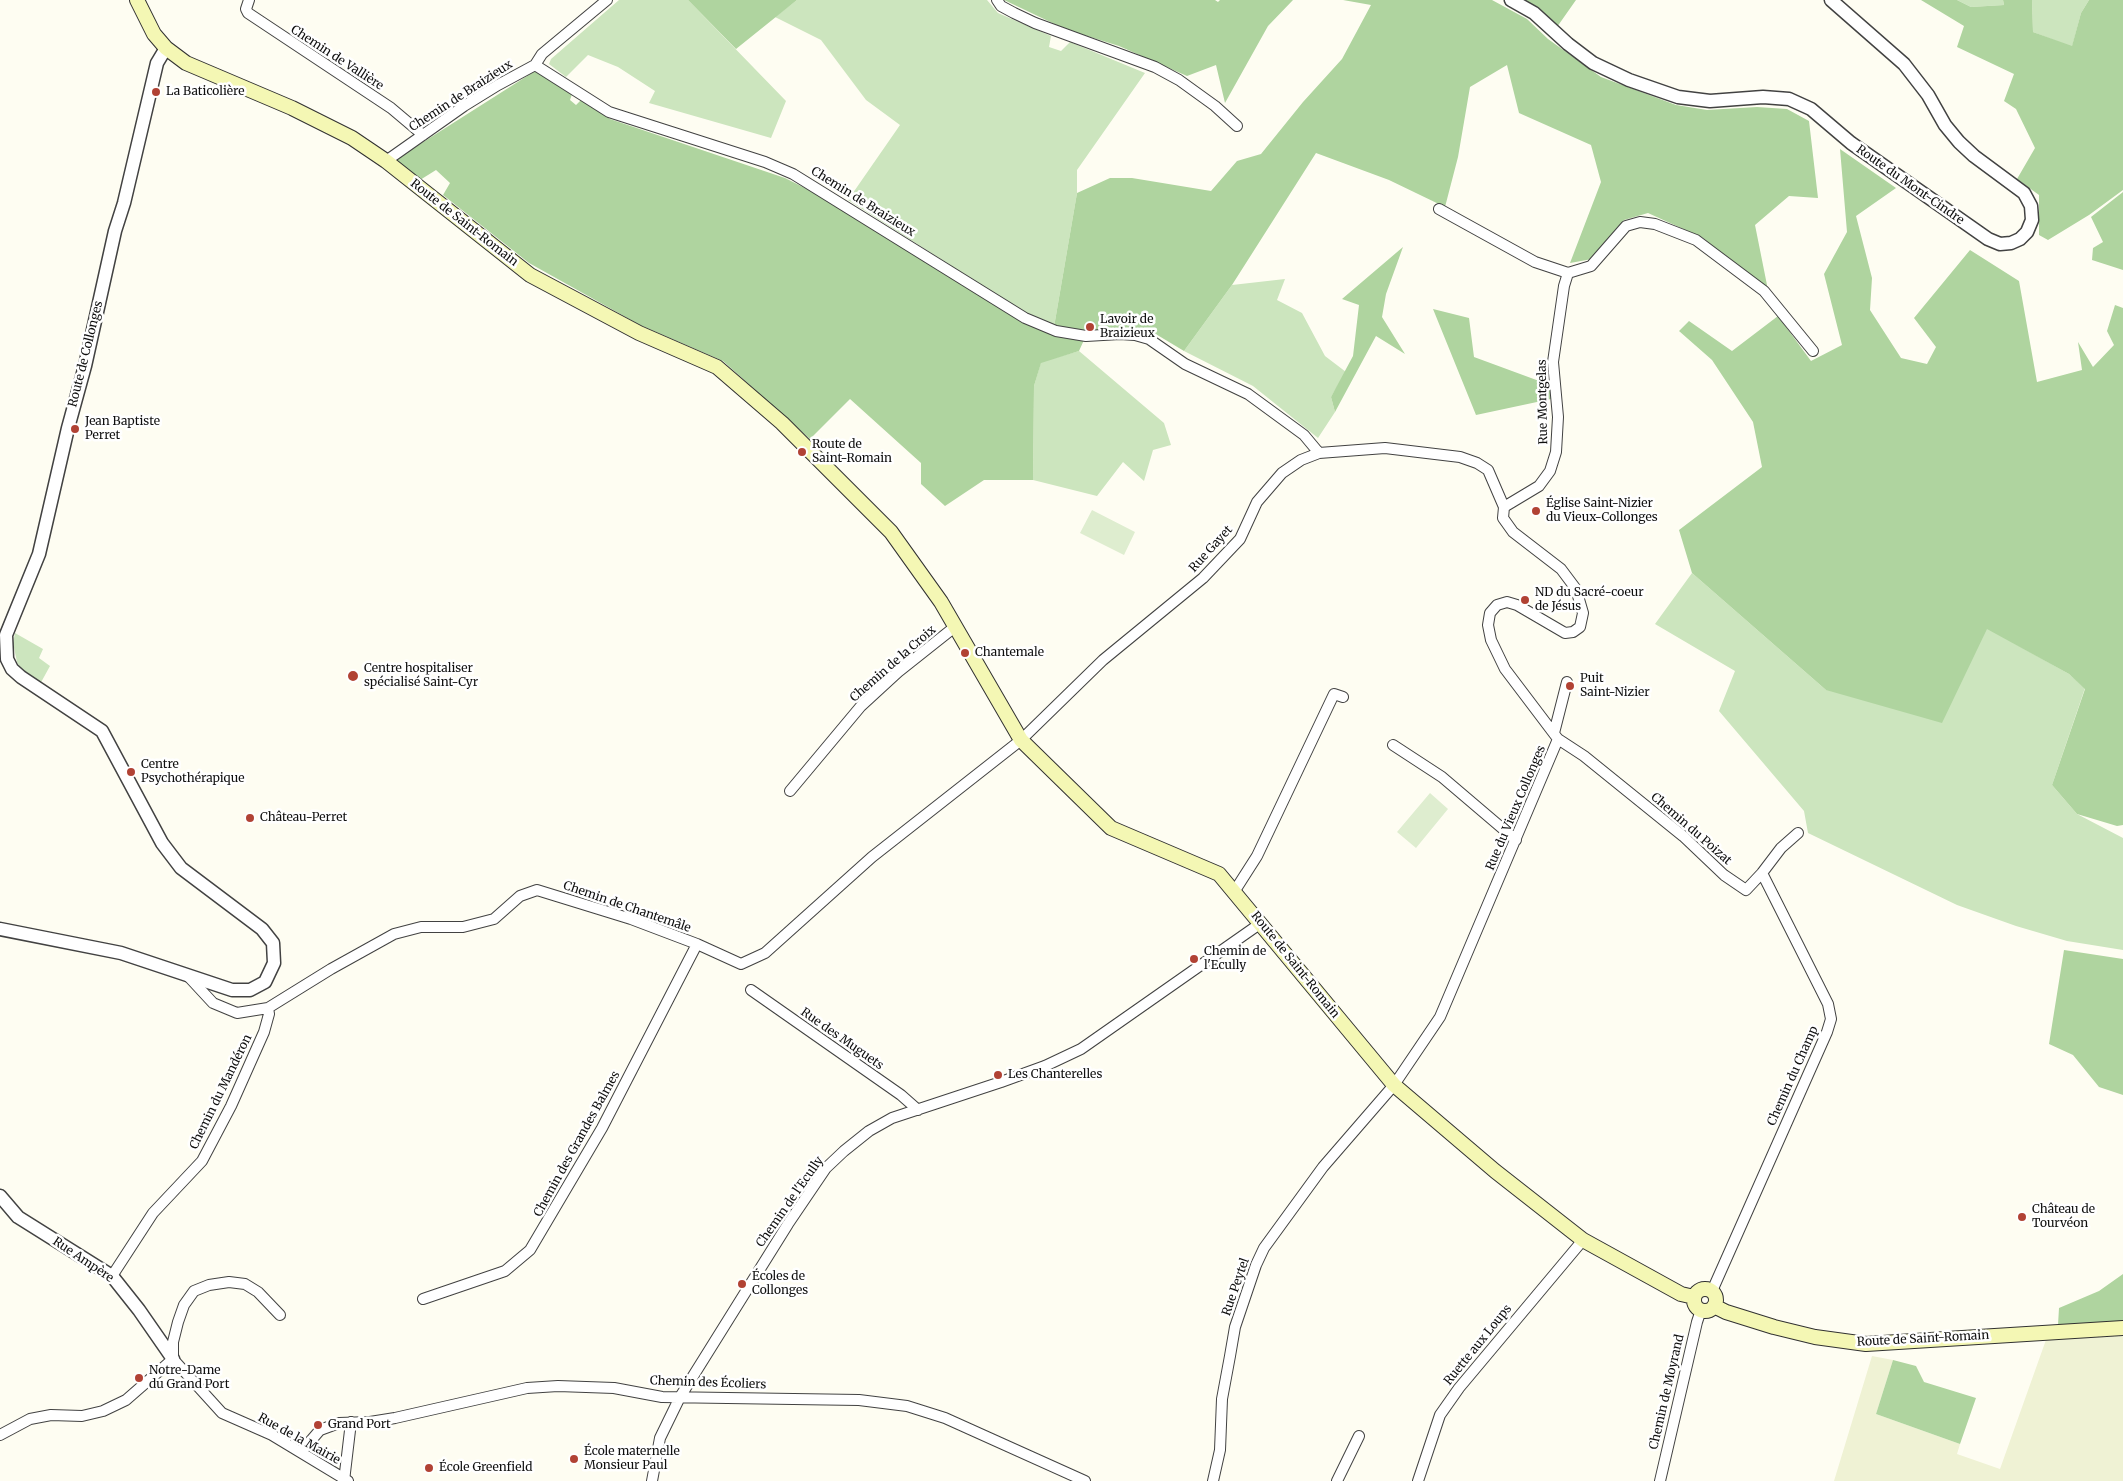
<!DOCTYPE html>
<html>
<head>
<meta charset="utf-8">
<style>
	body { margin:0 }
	canvas { display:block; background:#fefdf2 }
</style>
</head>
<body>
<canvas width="2123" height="1481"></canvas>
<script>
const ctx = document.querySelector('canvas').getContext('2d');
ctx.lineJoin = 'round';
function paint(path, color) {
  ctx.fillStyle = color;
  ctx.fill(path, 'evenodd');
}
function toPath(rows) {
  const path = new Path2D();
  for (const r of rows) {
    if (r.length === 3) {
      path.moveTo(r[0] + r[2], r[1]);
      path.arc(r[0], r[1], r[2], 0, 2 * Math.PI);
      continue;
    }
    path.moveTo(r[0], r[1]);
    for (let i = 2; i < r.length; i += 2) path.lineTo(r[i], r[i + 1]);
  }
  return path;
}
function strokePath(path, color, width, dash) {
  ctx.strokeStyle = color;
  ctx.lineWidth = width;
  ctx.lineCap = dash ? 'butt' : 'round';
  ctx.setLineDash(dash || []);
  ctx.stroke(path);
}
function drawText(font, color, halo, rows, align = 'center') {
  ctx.font = font + ' Merriweather,serif';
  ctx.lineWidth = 5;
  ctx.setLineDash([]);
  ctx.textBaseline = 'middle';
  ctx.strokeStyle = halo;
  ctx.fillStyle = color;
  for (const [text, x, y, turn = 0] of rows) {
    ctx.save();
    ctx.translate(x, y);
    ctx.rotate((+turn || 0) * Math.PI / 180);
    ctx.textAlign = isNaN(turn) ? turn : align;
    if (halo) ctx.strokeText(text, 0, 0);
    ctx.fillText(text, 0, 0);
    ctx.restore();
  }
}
const farmland = toPath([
	[2123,1334,2123,1481,1834,1481,1872,1356,1893,1360,1876,1414,1960,1444,1957,1454,2000,1469,2047,1337]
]);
const green = toPath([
	[619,0,688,0,786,101,771,138,649,103,655,91,618,67,588,55,566,77,549,64,551,59],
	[797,0,987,0,998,13,1051,36,1049,47,1061,51,1070,42,1145,73,1077,170,1077,193,1054,327,1027,314,848,200,900,125,866,100,821,40,775,17],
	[1957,0,2003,0,2004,5,1971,7],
	[2032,0,2089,0,2081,13,2072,47,2033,32],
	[1285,279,1277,300,1302,313,1325,356,1346,372,1331,397,1335,412,1318,438,1253,386,1184,351,1232,285],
	[1079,351,1164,423,1171,445,1153,450,1144,481,1123,462,1097,496,1033,480,1034,386,1041,362],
	[1692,573,1826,690,1987,628,2069,674,2085,688,2052,785,2077,814,2123,838,2123,950,2067,941,2016,926,1957,905,1808,833,1804,811,1719,711,1735,671,1655,624],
	[15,633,43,649,39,658,50,666,39,686,21,670,17,662,13,643]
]);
const forest = toPath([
	[688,0,797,0,736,49],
	[1004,0,1215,0,1218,2,1220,0,1293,0,1268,26,1225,103,1216,65,1187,76,1119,46,1065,29],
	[1343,0,1492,0,1527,19,1548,39,1601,77,1676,105,1707,110,1757,107,1787,109,1809,121,1818,198,1789,196,1755,225,1768,290,1703,238,1648,213,1624,220,1592,259,1570,263,1601,182,1591,145,1519,113,1507,65,1470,87,1458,157,1445,207,1389,180,1316,153,1232,285,1184,351,1149,330,1088,331,1054,327,1077,193,1110,178,1132,178,1211,191,1237,161,1261,154,1303,102,1342,59,1371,5],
	[1524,0,1576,0,1557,27,1533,5],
	[1921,0,1957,0,1971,7,2004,5,2003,0,2032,0,2033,32,2072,46,2081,13,2089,0,2123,0,2123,190,2089,215,2048,240,2039,235,2039,195,2017,179,2035,148,2016,109,2004,101,2014,74,1957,47,1964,26],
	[535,71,572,94,570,100,576,105,581,100,610,119,785,178,813,192,1023,321,1084,340,1079,351,1041,363,1034,386,1033,480,984,480,945,506,921,484,921,463,850,399,810,439,723,361,640,325,529,263,443,195,450,183,436,170,420,180,395,160],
	[1840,149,1896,188,1856,216,1872,278,1870,310,1901,358,1927,364,1936,347,1914,318,1970,250,2019,281,2037,382,2082,370,2078,342,2093,367,2114,345,2107,331,2115,305,2123,308,2123,825,2117,826,2077,814,2052,785,2085,689,2069,674,1987,629,1942,723,1826,690,1692,573,1679,530,1762,467,1753,422,1712,360,1679,331,1689,321,1732,351,1778,316,1811,361,1842,345,1824,274,1847,232],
	[2123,192,2123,270,2092,260,2093,248,2103,242,2091,217],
	[1403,247,1386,294,1382,317,1405,354,1376,336,1335,412,1331,397,1353,356,1359,305,1342,299],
	[1433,309,1469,318,1474,357,1550,385,1551,399,1476,415],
	[2064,950,2123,959,2123,1095,2099,1087,2073,1055,2049,1044],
	[2123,1274,2123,1323,2058,1325,2059,1308,2099,1291],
	[1893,1360,1916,1366,1924,1382,1976,1398,1960,1444,1876,1414]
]);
const pitch = toPath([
	[1092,510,1135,532,1124,555,1080,533],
	[1430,793,1448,809,1416,848,1397,832]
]);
const minor = toPath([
	[249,0,246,9,248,13,391,108,423,135],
	[997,0,1001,6,1014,13,1035,23,1155,67,1179,80,1215,106,1237,126],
	[535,65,542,54,607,0],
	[386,161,464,106,498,85,535,65,609,112,765,162,793,174,1025,318,1056,331,1086,336,1120,334,1135,335,1149,339,1185,364,1248,394,1304,435,1319,453],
	[1439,209,1535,262,1568,273,1591,266,1626,226,1640,222,1655,224,1696,240,1764,291,1813,351],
	[1504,507,1539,486,1550,471,1556,452,1558,417,1553,362,1564,286,1568,273],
	[1554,733,1567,682],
	[1393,745,1442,777,1516,840],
	[790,791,861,706,898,672,956,626],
	[1234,892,1257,856,1334,694,1343,697],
	[188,976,213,1003,237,1013,268,1008,331,969,394,934,421,927,463,927,494,919,520,896,537,890,631,919,697,944,741,964,765,953,872,857,1021,740,1103,660,1203,578,1240,539,1257,502,1282,473,1301,460,1319,453,1385,448,1460,457,1477,463,1488,470,1504,507,1503,518,1513,532,1561,569,1576,589,1583,613,1580,627,1573,632,1565,633,1517,605,1507,602,1497,605,1490,613,1488,625,1491,640,1505,669,1558,739,1584,756,1683,836,1724,875,1746,890,1762,873,1781,848,1798,833],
	[751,990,901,1095,918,1110],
	[112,1276,153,1213,202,1161,231,1106,264,1032,269,1014,268,1008],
	[1712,1291,1827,1032,1831,1019,1828,1004,1762,873],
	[423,1299,505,1271,530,1250,602,1128,697,944],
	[173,1359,222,1413,272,1435,348,1481],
	[173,1359,173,1342,178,1322,184,1305,194,1291,209,1285,229,1282,245,1284,258,1292,280,1315],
	[0,1435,30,1419,51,1415,82,1416,103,1411,126,1400,173,1359],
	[301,1452,320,1430,339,1423,370,1422,395,1418,527,1388,558,1386,614,1388,662,1397,859,1400,907,1406,945,1418,1085,1481],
	[344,1481,351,1422],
	[652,1481,660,1438,680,1397,788,1224,826,1168,844,1151,869,1131,892,1118,1001,1082,1045,1066,1081,1049,1261,923],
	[1213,1481,1220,1450,1222,1399,1230,1356,1235,1327,1256,1265,1264,1248,1323,1167,1394,1085,1440,1017,1558,739],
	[1337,1481,1359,1436],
	[1418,1481,1440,1415,1459,1388,1583,1240],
	[1660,1481,1697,1322,1701,1310]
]);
const tertiary = toPath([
	[1511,0,1534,13,1568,44,1593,63,1629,80,1678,97,1710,101,1763,97,1789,99,1811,109,1851,143,1988,239,2000,244,2011,243,2020,239,2027,232,2032,220,2031,206,2024,193,1974,156,1959,142,1945,125,1928,95,1904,64,1831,0],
	[0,929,121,953,232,990,250,990,265,982,274,963,273,943,262,929,181,868,162,843,102,731,21,677,12,669,7,659,6,635,39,554,68,428,85,366,115,231,124,203,157,63,166,48],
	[0,1196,18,1217,112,1276,139,1310,173,1359]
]);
const secondary = toPath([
	[137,0,154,34,166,48,186,63,292,108,352,138,386,161,530,275,639,333,717,367,782,423,891,532,941,602,1021,740,1111,828,1219,874,1394,1085,1495,1171,1583,1240,1681,1294,1694,1297],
	[1705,1300,11],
	[1714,1306,1726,1312,1774,1327,1815,1337,1866,1344,2123,1328]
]);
const markers = [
	[156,92,5,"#b14234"],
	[1090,327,5,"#b14234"],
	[75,429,5,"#b14234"],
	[802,452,5,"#b14234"],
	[1536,511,5,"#b14234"],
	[1525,600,5,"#b14234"],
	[965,653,5,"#b14234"],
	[353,676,6,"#b14234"],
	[1570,686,5,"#b14234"],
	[131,772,5,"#b14234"],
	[250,818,5,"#b14234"],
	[1194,959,5,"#b14234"],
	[998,1075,5,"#b14234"],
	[2022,1217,5,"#b14234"],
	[742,1284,5,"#b14234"],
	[139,1378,5,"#b14234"],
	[318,1425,5,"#b14234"],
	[574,1459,5,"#b14234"],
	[429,1468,5,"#b14234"]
];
const streetNames = [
	["Chemin de Vallière",337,58,33],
	["Chemin de Braizieux",461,96,-33],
	["Route du Mont-Cindre",1910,185,35],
	["Chemin de Braizieux",863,202,32],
	["Route de Saint-Romain",464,223,38],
	["Route de Collonges",86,354,-76],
	["Rue Montgelas",1543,402,-91],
	["Rue Gayet",1211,549,-48],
	["Chemin de la Croix",893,664,-41],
	["Rue du Vieux Collonges",1516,808,-67],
	["Chemin du Poizat",1691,829,41],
	["Chemin de Chantemâle",627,907,19],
	["Route de Saint-Romain",1295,965,51],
	["Rue des Muguets",842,1039,35],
	["Chemin du Champ",1793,1076,-66],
	["Chemin du Mandéron",221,1092,-64],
	["Chemin des Grandes Balmes",577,1144,-61],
	["Chemin de l'Ecully",790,1202,-55],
	["Rue Ampère",83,1260,34],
	["Rue Peytel",1236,1287,-71],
	["Route de Saint-Romain",1923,1339,-3],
	["Ruette aux Loups",1478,1345,-51],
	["Chemin des Écoliers",708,1383,2],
	["Chemin de Moyrand",1667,1392,-77],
	["Rue de la Mairie",299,1439,29]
];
const poiNames = [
	["La Baticolière",166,92],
	["Lavoir de",1100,320],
	["Braizieux",1100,334],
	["Jean Baptiste",85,422],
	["Perret",85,436],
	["Route de",812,445],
	["Saint-Romain",812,459],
	["Église Saint-Nizier",1546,504],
	["du Vieux-Collonges",1546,518],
	["ND du Sacré-coeur",1535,593],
	["de Jésus",1535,607],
	["Chantemale",975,653],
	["Centre hospitaliser",364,669],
	["spécialisé Saint-Cyr",364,683],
	["Puit",1580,679],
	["Saint-Nizier",1580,693],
	["Centre",141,765],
	["Psychothérapique",141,779],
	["Château-Perret",260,818],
	["Chemin de",1204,952],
	["l'Ecully",1204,966],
	["Les Chanterelles",1008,1075],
	["Château de",2032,1210],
	["Tourvéon",2032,1224],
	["Écoles de",752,1277],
	["Collonges",752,1291],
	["Notre-Dame",149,1371],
	["du Grand Port",149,1385],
	["Grand Port",328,1425],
	["École maternelle",584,1452],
	["Monsieur Paul",584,1466],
	["École Greenfield",439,1468]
];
paint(farmland, '#eff2d4');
paint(green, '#cce5be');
paint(forest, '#afd49f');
paint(pitch, '#deedcf');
strokePath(minor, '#424242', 12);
strokePath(tertiary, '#424242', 15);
strokePath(secondary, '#313131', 16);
strokePath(minor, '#fff', 10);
strokePath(tertiary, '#fff', 12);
strokePath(secondary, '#f4f7b4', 14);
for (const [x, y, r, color] of markers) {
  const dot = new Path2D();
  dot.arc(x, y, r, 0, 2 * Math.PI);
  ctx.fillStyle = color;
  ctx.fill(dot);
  strokePath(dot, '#fff', 2);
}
drawText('12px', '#0f0f0f', '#fff', streetNames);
drawText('12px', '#0f0f0f', '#fff', poiNames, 'left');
</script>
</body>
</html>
